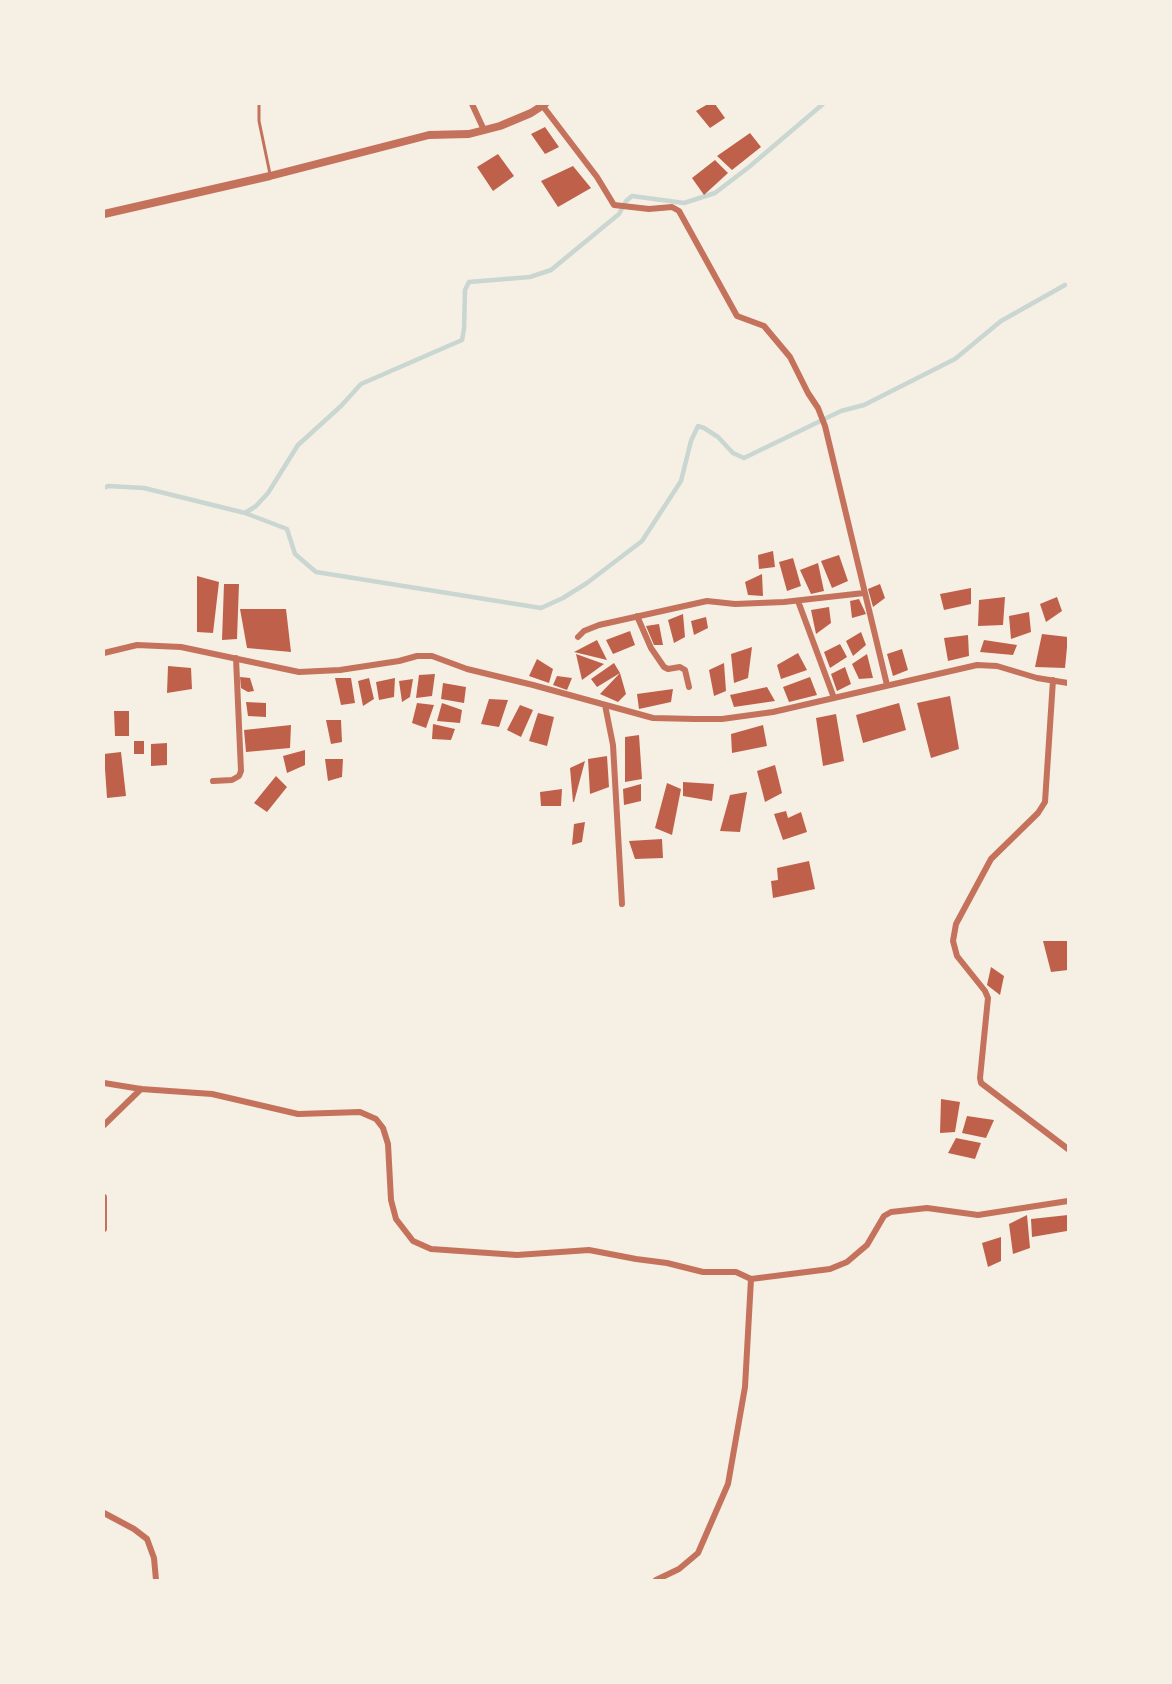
<!DOCTYPE html>
<html>
<head>
<meta charset="utf-8">
<style>
	body { margin:0 }
	#map { position:relative; width:1172px; height:1684px; overflow:hidden; background:#f6efe4; font-family:Jost,sans-serif }
	canvas { display:block }
	.frame { position:absolute; inset:0; border:105px solid #f6efe4; pointer-events:none }
</style>
</head>
<body>
<div id="map">
<canvas width="1172" height="1684"></canvas>
<div class="frame"></div>
</div>
<script>
const ctx = document.querySelector('canvas').getContext('2d');
ctx.lineJoin = 'round';
function toPath(rows) {
  const path = new Path2D();
  for (const r of rows) {
    path.moveTo(r[0], r[1]);
    for (let i = 2; i < r.length; i += 2) path.lineTo(r[i], r[i + 1]);
  }
  return path;
}
function strokePath(path, color, width, dash) {
  ctx.strokeStyle = color;
  ctx.lineWidth = width;
  ctx.lineCap = dash ? 'butt' : 'round';
  ctx.setLineDash(dash || []);
  ctx.stroke(path);
}
function paint(path, color) {
  ctx.fillStyle = color;
  ctx.fill(path, 'evenodd');
}
const stream = toPath([
	[104,488,108,486,144,488,245,513,256,506,268,493,298,445,341,406,361,384,462,340,464,329,465,290,469,282,530,277,551,270,619,214,626,201,632,196,684,203,715,193,749,167,823,104],
	[245,513,287,529,295,554,316,572,541,608,563,598,587,583,642,541,681,481,691,441,698,426,704,428,718,437,733,453,744,458,841,411,864,405,955,359,1001,321,1065,285]
]);
const building = toPath([
	[708,104,715,104,725,118,710,128,696,111],
	[545,127,559,147,545,154,531,134],
	[750,133,761,147,732,170,717,156],
	[498,154,514,176,493,191,477,167],
	[715,160,728,173,704,195,692,178],
	[573,166,591,188,558,207,541,181],
	[773,551,775,567,759,569,758,555],
	[839,555,848,581,832,588,821,561],
	[793,558,801,586,787,591,779,562],
	[818,563,824,591,811,594,800,570],
	[762,574,763,596,748,595,745,582],
	[197,576,219,582,213,633,197,632],
	[224,584,239,584,237,639,222,640],
	[880,584,885,598,873,607,868,589],
	[971,588,971,604,944,610,940,594],
	[1005,597,1003,625,978,626,979,600],
	[1057,597,1062,611,1046,622,1040,604],
	[859,599,866,614,852,618,850,601],
	[829,607,831,623,816,634,811,610],
	[240,609,286,609,291,652,247,648],
	[1029,612,1031,632,1011,639,1009,616],
	[683,614,685,637,674,643,668,620],
	[706,617,708,628,694,635,691,621],
	[659,624,663,645,654,645,646,626],
	[630,631,635,645,613,654,606,640],
	[861,632,866,645,853,656,846,641],
	[1042,634,1068,637,1065,668,1035,667],
	[968,635,969,656,948,661,944,638],
	[597,640,607,660,574,652],
	[984,640,1017,645,1013,655,980,652],
	[840,644,847,657,830,668,824,652],
	[752,647,748,678,734,683,731,654],
	[902,649,908,670,893,676,887,654],
	[798,653,807,670,781,679,777,665],
	[576,654,604,664,582,680],
	[867,654,873,678,859,679,852,664],
	[537,659,553,669,549,683,529,676],
	[614,663,620,673,597,687,591,679],
	[724,663,726,691,714,696,709,670],
	[168,666,191,668,192,689,167,693],
	[845,667,851,684,837,691,831,674],
	[620,673,626,694,618,702,600,694],
	[435,674,432,696,416,698,419,675],
	[557,676,572,678,567,690,553,685],
	[240,677,250,678,254,691,248,692,241,688],
	[810,677,817,695,789,702,783,687],
	[335,678,351,678,355,703,341,705],
	[369,678,374,699,363,706,358,681],
	[395,678,394,697,379,700,376,682],
	[413,679,410,697,402,702,399,681],
	[443,683,466,687,464,703,441,699],
	[767,687,775,701,734,707,730,695],
	[673,689,671,702,639,709,637,694],
	[950,696,959,749,931,758,917,703],
	[489,699,508,700,499,727,481,724],
	[246,702,266,703,266,717,248,716],
	[417,703,434,705,426,728,412,723],
	[442,703,462,710,460,723,437,721],
	[899,703,906,730,863,743,856,715],
	[520,705,533,710,521,737,507,730],
	[114,711,129,711,129,736,115,736],
	[538,713,554,717,547,746,529,741],
	[836,714,844,761,823,766,816,718],
	[326,720,341,720,342,742,331,744],
	[433,724,455,729,451,740,432,739],
	[291,725,290,748,246,752,244,730],
	[763,725,767,746,732,753,731,734],
	[639,735,642,779,625,782,625,737],
	[134,741,144,741,144,754,134,754],
	[167,743,167,765,151,766,151,744],
	[305,750,305,765,287,773,283,756],
	[121,752,126,796,107,798,104,754],
	[607,756,609,787,590,794,588,759],
	[325,759,343,759,342,777,328,781],
	[585,761,574,802,573,802,570,768],
	[775,765,782,793,765,802,757,771],
	[276,776,287,787,267,812,254,803],
	[683,782,714,784,712,801,683,796],
	[667,783,681,789,672,835,655,828],
	[641,784,641,801,624,805,623,789],
	[562,789,561,806,541,806,540,792],
	[747,792,740,832,720,831,730,795],
	[786,811,788,818,801,812,807,832,783,840,774,814],
	[585,822,582,842,572,845,574,824],
	[662,839,663,858,635,859,629,841],
	[809,861,815,889,773,898,771,881,778,880,777,868],
	[1043,941,1068,941,1068,970,1051,972],
	[991,967,1004,976,1000,995,987,985],
	[941,1099,960,1102,955,1132,940,1133],
	[967,1116,994,1120,986,1138,962,1133],
	[956,1138,981,1143,975,1159,948,1153],
	[1027,1215,1030,1248,1013,1254,1009,1224],
	[1068,1215,1067,1231,1032,1237,1031,1219],
	[1001,1237,1001,1261,988,1267,982,1243]
]);
const service = toPath([
	[259,104,259,121,270,174]
]);
const minor = toPath([
	[472,104,484,130],
	[542,105,597,177,614,205,649,209,672,207,679,211,737,316,764,326,790,357,808,393,818,408,825,426,887,685],
	[798,601,834,698],
	[637,616,651,648,664,667,668,669,680,667,685,670,689,687],
	[578,637,584,631,599,625,707,601,735,604,784,602,864,593],
	[104,653,137,645,181,647,299,672,340,670,399,661,417,656,432,656,467,669,533,685,653,718,695,719,722,719,773,712,977,665,997,666,1037,678,1068,683],
	[1053,680,1045,802,1038,813,991,859,956,924,953,941,957,956,985,991,988,998,980,1078,981,1083,1068,1149],
	[605,705,613,745,622,904],
	[213,781,232,780,239,776,241,771,236,658],
	[104,1083,141,1089,212,1094,298,1114,360,1112,376,1119,383,1128,388,1144,391,1200,396,1219,413,1241,431,1249,517,1255,589,1250,636,1259,667,1263,703,1272,736,1272,751,1279,745,1387,728,1484,698,1553,679,1569,656,1580],
	[104,1125,141,1089],
	[104,1197,104,1229],
	[751,1279,830,1269,847,1262,867,1245,884,1216,891,1212,927,1208,978,1215,1068,1201],
	[104,1513,134,1529,147,1539,154,1558,156,1580]
]);
const tertiary = toPath([
	[104,214,270,176,429,135,469,134,500,126,531,113,545,104]
]);
strokePath(stream, '#c9d6d2', 4.5);
paint(building, '#bf614a');
strokePath(service, '#c5725c', 3);
strokePath(minor, '#c5725c', 6);
strokePath(tertiary, '#c5725c', 8);
</script>
</body>
</html>
